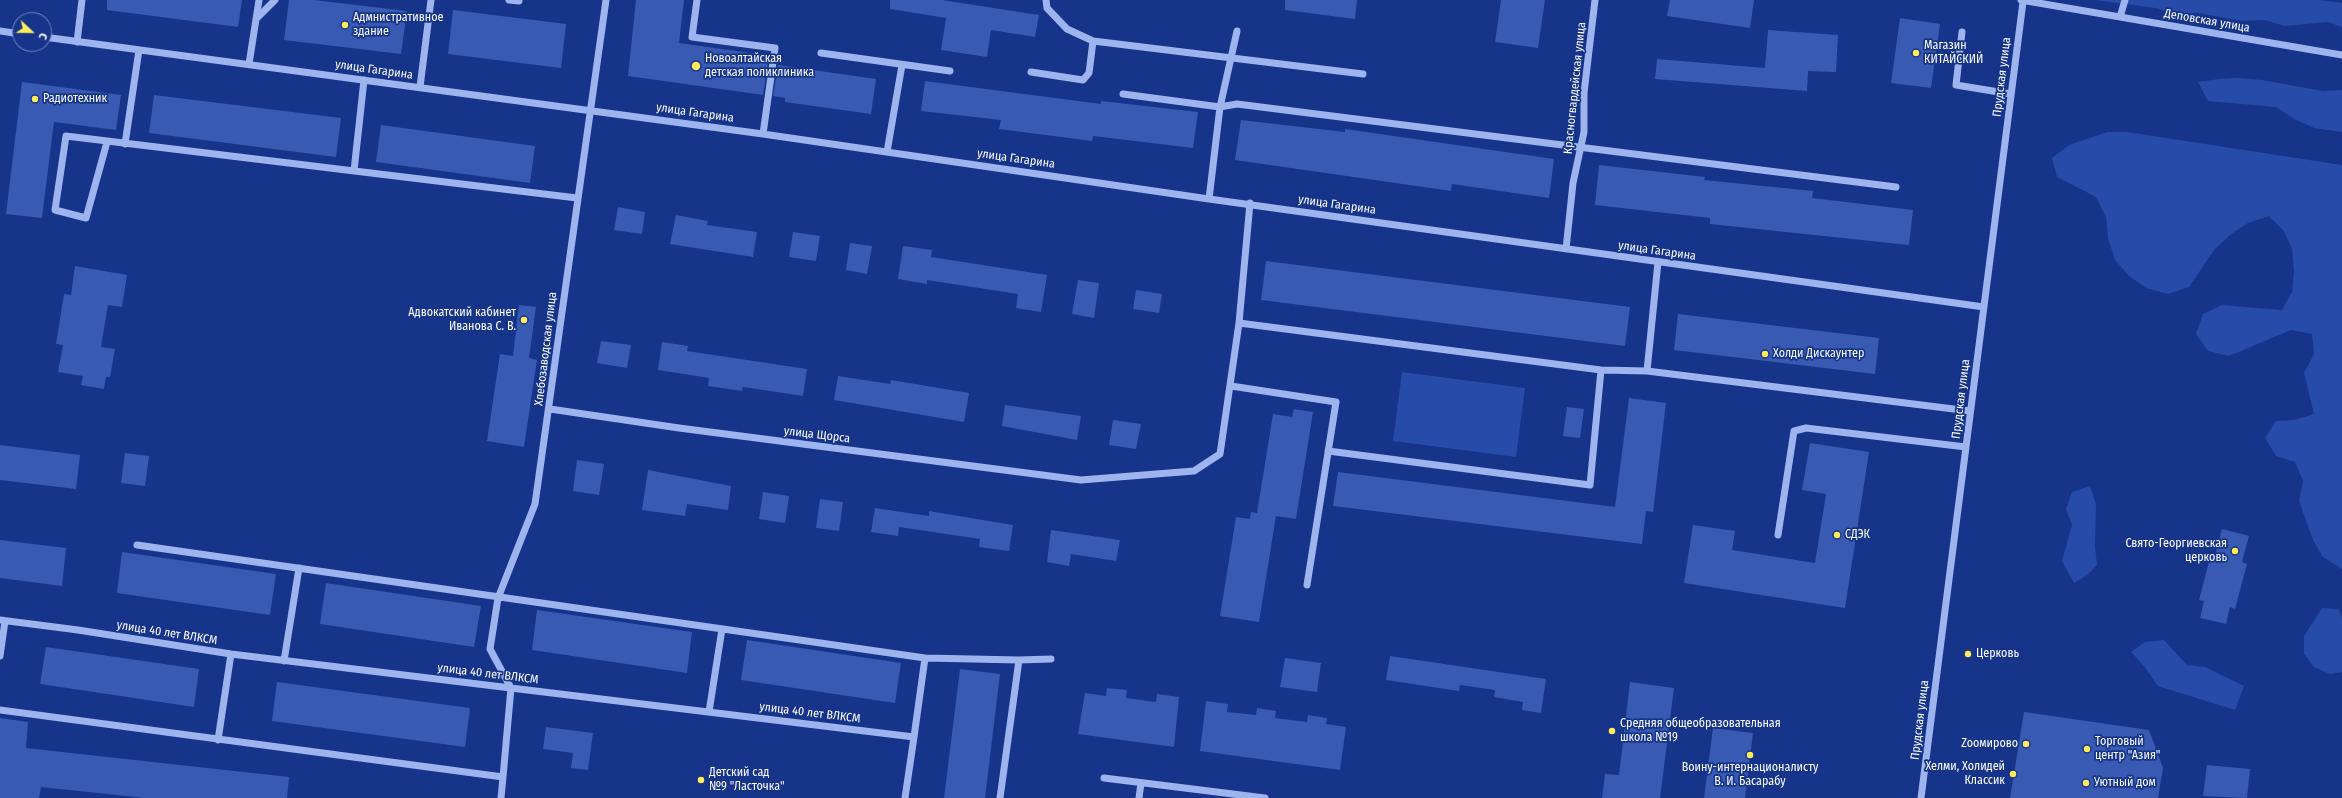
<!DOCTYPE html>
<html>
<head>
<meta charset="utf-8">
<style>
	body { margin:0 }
	#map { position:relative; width:2342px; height:798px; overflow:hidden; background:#15348a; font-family:"Fira Sans Condensed",sans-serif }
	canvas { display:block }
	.north { position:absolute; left:12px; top:12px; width:40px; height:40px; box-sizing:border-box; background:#15348a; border:1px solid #7385b9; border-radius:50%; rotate:112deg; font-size:11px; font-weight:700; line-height:16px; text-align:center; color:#fff }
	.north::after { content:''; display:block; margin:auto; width:14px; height:18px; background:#ffec5b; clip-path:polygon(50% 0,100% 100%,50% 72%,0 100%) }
</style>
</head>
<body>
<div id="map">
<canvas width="2342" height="798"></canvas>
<div class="north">С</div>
</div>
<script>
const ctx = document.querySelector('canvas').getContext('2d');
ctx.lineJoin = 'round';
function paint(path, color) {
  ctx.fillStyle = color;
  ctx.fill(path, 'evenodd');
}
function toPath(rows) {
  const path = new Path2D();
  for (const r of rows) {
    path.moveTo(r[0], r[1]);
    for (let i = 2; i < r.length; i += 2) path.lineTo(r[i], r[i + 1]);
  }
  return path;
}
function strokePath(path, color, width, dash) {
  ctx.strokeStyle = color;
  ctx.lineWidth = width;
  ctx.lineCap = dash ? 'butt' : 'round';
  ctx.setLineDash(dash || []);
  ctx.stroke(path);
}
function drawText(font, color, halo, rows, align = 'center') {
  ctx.font = font + ' "Fira Sans Condensed",sans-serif';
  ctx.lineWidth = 3.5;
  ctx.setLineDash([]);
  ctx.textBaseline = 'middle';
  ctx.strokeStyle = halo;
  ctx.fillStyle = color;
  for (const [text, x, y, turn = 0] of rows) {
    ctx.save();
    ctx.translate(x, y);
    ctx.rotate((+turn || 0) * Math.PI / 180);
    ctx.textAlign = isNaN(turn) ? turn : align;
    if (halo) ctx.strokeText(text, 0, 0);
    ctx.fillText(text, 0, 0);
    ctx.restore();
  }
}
const green = toPath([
	[2095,0,2319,0,2342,3,2342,27,2328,22,2285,26,2264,20,2242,21,2198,13,2175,14,2155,8],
	[2239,78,2262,80,2323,91,2342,90,2342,132,2314,128,2294,119,2276,107,2208,101,2198,82,2219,79],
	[2107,132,2127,132,2342,165,2342,569,2323,557,2313,540,2299,501,2303,481,2295,462,2276,456,2265,438,2276,421,2294,420,2314,414,2304,373,2314,354,2312,334,2291,330,2229,356,2208,351,2196,334,2203,314,2222,305,2282,310,2292,292,2294,271,2292,248,2283,230,2269,216,2248,223,2230,235,2214,250,2189,287,2168,294,2146,288,2129,276,2115,260,2108,238,2106,217,2096,197,2057,177,2052,158,2069,145],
	[1402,372,1525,388,1516,457,1393,441],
	[2090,486,2096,504,2095,546,2097,565,2087,575,2074,583,2062,561,2072,525,2066,509,2072,492],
	[2322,608,2338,609,2342,617,2342,672,2330,674,2314,667,2304,654,2304,636],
	[2164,640,2187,665,2205,667,2244,686,2235,710,2158,686,2144,666,2131,652,2145,642]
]);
const building = toPath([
	[107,0,242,0,238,27,107,10],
	[289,0,314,0,407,11,401,54,284,40],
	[636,0,684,0,679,43,765,55,764,63,768,63,763,95,628,76],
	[890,0,942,0,1039,15,1035,37,991,30,987,57,941,50,946,18,890,9],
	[1285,0,1357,0,1355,19,1285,10],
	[1501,0,1545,0,1538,48,1495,42],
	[1670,0,1754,0,1750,28,1667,16],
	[453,10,566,24,561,68,448,54],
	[1900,18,1940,24,1931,88,1891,83],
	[1768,30,1838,35,1836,72,1808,71,1807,91,1655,79,1657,59,1765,68],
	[778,65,876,79,871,114,785,102,785,98,773,96],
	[925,81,1101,104,1101,101,1198,112,1193,148,1093,136,1092,141,999,129,1001,120,921,111],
	[22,82,121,95,116,130,54,122,42,218,6,214],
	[154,95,341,118,336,157,149,133],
	[1241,120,1345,132,1345,129,1554,159,1549,198,1452,184,1451,191,1235,160],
	[381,125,535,146,530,183,376,162],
	[1599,165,1705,177,1704,180,1813,191,1812,198,1913,210,1909,245,1710,224,1710,218,1595,205],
	[618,207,645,212,642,234,614,230],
	[676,215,708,221,707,225,757,232,753,257,670,244],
	[793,232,820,236,816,261,789,257],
	[850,243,872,246,867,274,846,270],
	[903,246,932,250,931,257,1047,275,1041,312,1016,308,1018,294,927,280,927,284,898,279],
	[1266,261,1630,307,1625,346,1261,300],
	[75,266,127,275,122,307,108,305,101,347,115,349,110,377,106,377,104,389,81,385,83,376,58,372,63,345,56,344,64,294,71,295],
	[1078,280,1099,283,1094,318,1072,314],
	[1136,290,1162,294,1159,313,1133,309],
	[519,305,536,307,529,358,537,360,524,447,487,441,500,354,513,356],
	[1678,314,1879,338,1875,374,1674,350],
	[601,341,631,345,627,368,597,363],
	[662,342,688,346,687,351,807,369,803,396,743,387,742,391,708,386,709,378,658,370],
	[838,376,890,384,891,380,969,393,964,422,834,400],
	[1629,398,1666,403,1653,512,1646,511,1642,544,1333,506,1338,472,1615,507],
	[1005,405,1081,416,1077,440,1002,426],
	[1567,407,1584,409,1580,438,1563,436],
	[1294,409,1313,412,1296,519,1276,516,1259,622,1220,616,1236,517,1250,519,1251,512,1257,513,1273,414,1292,417],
	[1113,420,1141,424,1136,449,1109,445],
	[1810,443,1869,452,1845,608,1684,583,1693,525,1735,531,1732,550,1815,563,1826,494,1802,490],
	[0,445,80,455,76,489,0,480],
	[125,453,149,456,145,486,121,483],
	[577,460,604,464,599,495,573,491],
	[648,470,731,486,728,510,687,504,685,516,642,510],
	[763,492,789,496,785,523,759,519],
	[820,499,843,502,839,531,816,528],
	[875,508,929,516,929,511,1013,525,1009,551,979,547,980,539,899,527,898,536,871,532],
	[2222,529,2249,536,2242,562,2247,564,2235,609,2230,607,2226,624,2200,618,2204,601,2199,600,2211,554,2215,556],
	[1051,530,1120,540,1116,561,1071,554,1069,566,1047,562],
	[0,540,66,548,62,586,0,578],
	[122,552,276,574,270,615,117,593],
	[326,583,481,606,474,647,320,624],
	[537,610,692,632,687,673,532,650],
	[747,640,901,663,895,703,741,680],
	[46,647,199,669,194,707,40,684],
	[1390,656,1546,679,1541,713,1522,710,1523,702,1494,697,1495,690,1460,685,1459,691,1386,680],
	[1285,658,1321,663,1317,692,1280,687],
	[960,669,1000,674,985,798,944,798],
	[277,682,470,708,465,747,272,721],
	[1630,682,1674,688,1660,798,1602,798,1605,774,1619,775],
	[1107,688,1127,690,1126,698,1156,702,1157,694,1179,697,1174,747,1078,734,1085,693,1106,696],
	[1206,701,1228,704,1227,712,1256,715,1257,708,1276,711,1275,718,1307,722,1308,715,1327,718,1326,724,1346,727,1340,770,1200,751],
	[2024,712,2149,730,2163,768,2158,798,2010,798],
	[0,718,28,722,26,748,289,777,287,798,145,798,41,787,39,798,0,798],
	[546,727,593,733,588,770,571,768,573,753,543,749],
	[1713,728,1753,733,1745,798,1704,798],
	[2207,765,2250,769,2247,798,2203,796]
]);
const minor = toPath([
	[509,0,519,1],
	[697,0,692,37,775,48,763,134],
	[1046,0,1047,8,1067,29,1093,41,1363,74],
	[2021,0,2342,55],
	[2120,17,2125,0],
	[257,18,275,0],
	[0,31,20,34],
	[1962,32,1956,85,2011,94],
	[44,37,763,134,1209,199,1984,307],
	[77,42,82,0],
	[821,53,950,71],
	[249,64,259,0],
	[1031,72,1083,80,1089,73,1093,41],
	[420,87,431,0],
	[1123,94,1220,107,1237,104,1896,187],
	[107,142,86,218,55,210,66,136,577,198],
	[125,144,139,50],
	[887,152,902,65],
	[354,171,364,80],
	[1209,199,1220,107,1237,31],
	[1566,249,1573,183,1584,132,1584,93,1595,0],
	[1239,323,1601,370,1647,371,1970,411],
	[1647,371,1658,262],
	[1231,386,1336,402,1307,585],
	[550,409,679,428,1081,480,1194,471,1220,454,1239,323,1250,203],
	[1328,451,1590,485,1601,370],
	[1778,535,1794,431,1806,428,1966,447],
	[137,545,925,658,1019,660],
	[0,620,78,630,231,654,914,737,905,798],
	[0,656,5,621],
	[284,661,299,568],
	[0,710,503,777,511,688,490,649,498,598,535,504,606,0],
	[709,712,722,629],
	[914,737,925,658],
	[218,740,231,654],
	[1104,778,1265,798],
	[501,798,503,777],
	[1000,798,1019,660,1051,659],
	[1139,798,1141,783],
	[1921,798,2023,2]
]);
const markers = [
	[345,25,4,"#ffec5b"],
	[1916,53,4,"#ffec5b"],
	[696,66,5,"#ffec5b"],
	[35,99,4,"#ffec5b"],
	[524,320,4,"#ffec5b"],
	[1765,354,4,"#ffec5b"],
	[1837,535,4,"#ffec5b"],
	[2235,551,4,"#ffec5b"],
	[1968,654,4,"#ffec5b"],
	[1612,731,4,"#ffec5b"],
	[2026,744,4,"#ffec5b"],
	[2087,749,4,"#ffec5b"],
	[1750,755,4,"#ffec5b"],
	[2013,774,4,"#ffec5b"],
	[701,780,4,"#ffec5b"],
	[2086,783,4,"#ffec5b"]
];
const poiNames = [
	["Адмнистративное",353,18],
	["здание",353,32],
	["Магазин",1924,46],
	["КИТАЙСКИЙ",1924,60],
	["Новоалтайская",705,59],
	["детская поликлиника",705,73],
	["Радиотехник",43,99],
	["Адвокатский кабинет",516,313,"right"],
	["Иванова С. В.",516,327,"right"],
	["Холди Дискаунтер",1773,354],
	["СДЭК",1845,535],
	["Свято-Георгиевская",2227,544,"right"],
	["церковь",2227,558,"right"],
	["Церковь",1976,654],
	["Средняя общеобразовательная",1620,724],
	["школа №19",1620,738],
	["Торговый",2095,742],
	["центр \"Азия\"",2095,756],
	["Zooмирово",2018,744,"right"],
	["Хелми, Холидей",2005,767,"right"],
	["Классик",2005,781,"right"],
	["Воину-интернационалисту",1750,768,"center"],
	["В. И. Басарабу",1750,782,"center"],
	["Детский сад",709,773],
	["№9 \"Ласточка\"",709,787],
	["Уютный дом",2094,783]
];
const streetNames = [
	["Деповская улица",2207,21,10],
	["улица Гагарина",374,70,8],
	["Прудская улица",2002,77,-83],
	["Красногвардейская улица",1575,88,-84],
	["улица Гагарина",695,113,8],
	["улица Гагарина",1016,159,8],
	["улица Гагарина",1337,205,8],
	["улица Гагарина",1657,251,8],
	["Хлебозаводская улица",546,349,-83],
	["Прудская улица",1961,399,-83],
	["улица Щорса",817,435,7],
	["улица 40 лет ВЛКСМ",167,633,9],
	["улица 40 лет ВЛКСМ",488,674,7],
	["улица 40 лет ВЛКСМ",810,713,7],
	["Прудская улица",1920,720,-83]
];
paint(green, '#274ba9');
paint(building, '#395ab2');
strokePath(minor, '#9db4ef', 7);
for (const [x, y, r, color] of markers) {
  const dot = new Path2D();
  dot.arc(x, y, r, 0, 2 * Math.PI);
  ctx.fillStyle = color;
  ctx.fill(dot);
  strokePath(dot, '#15348a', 1.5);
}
drawText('12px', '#fff', '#15348a', poiNames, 'left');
drawText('12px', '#fff', '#15348a', streetNames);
</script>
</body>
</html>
